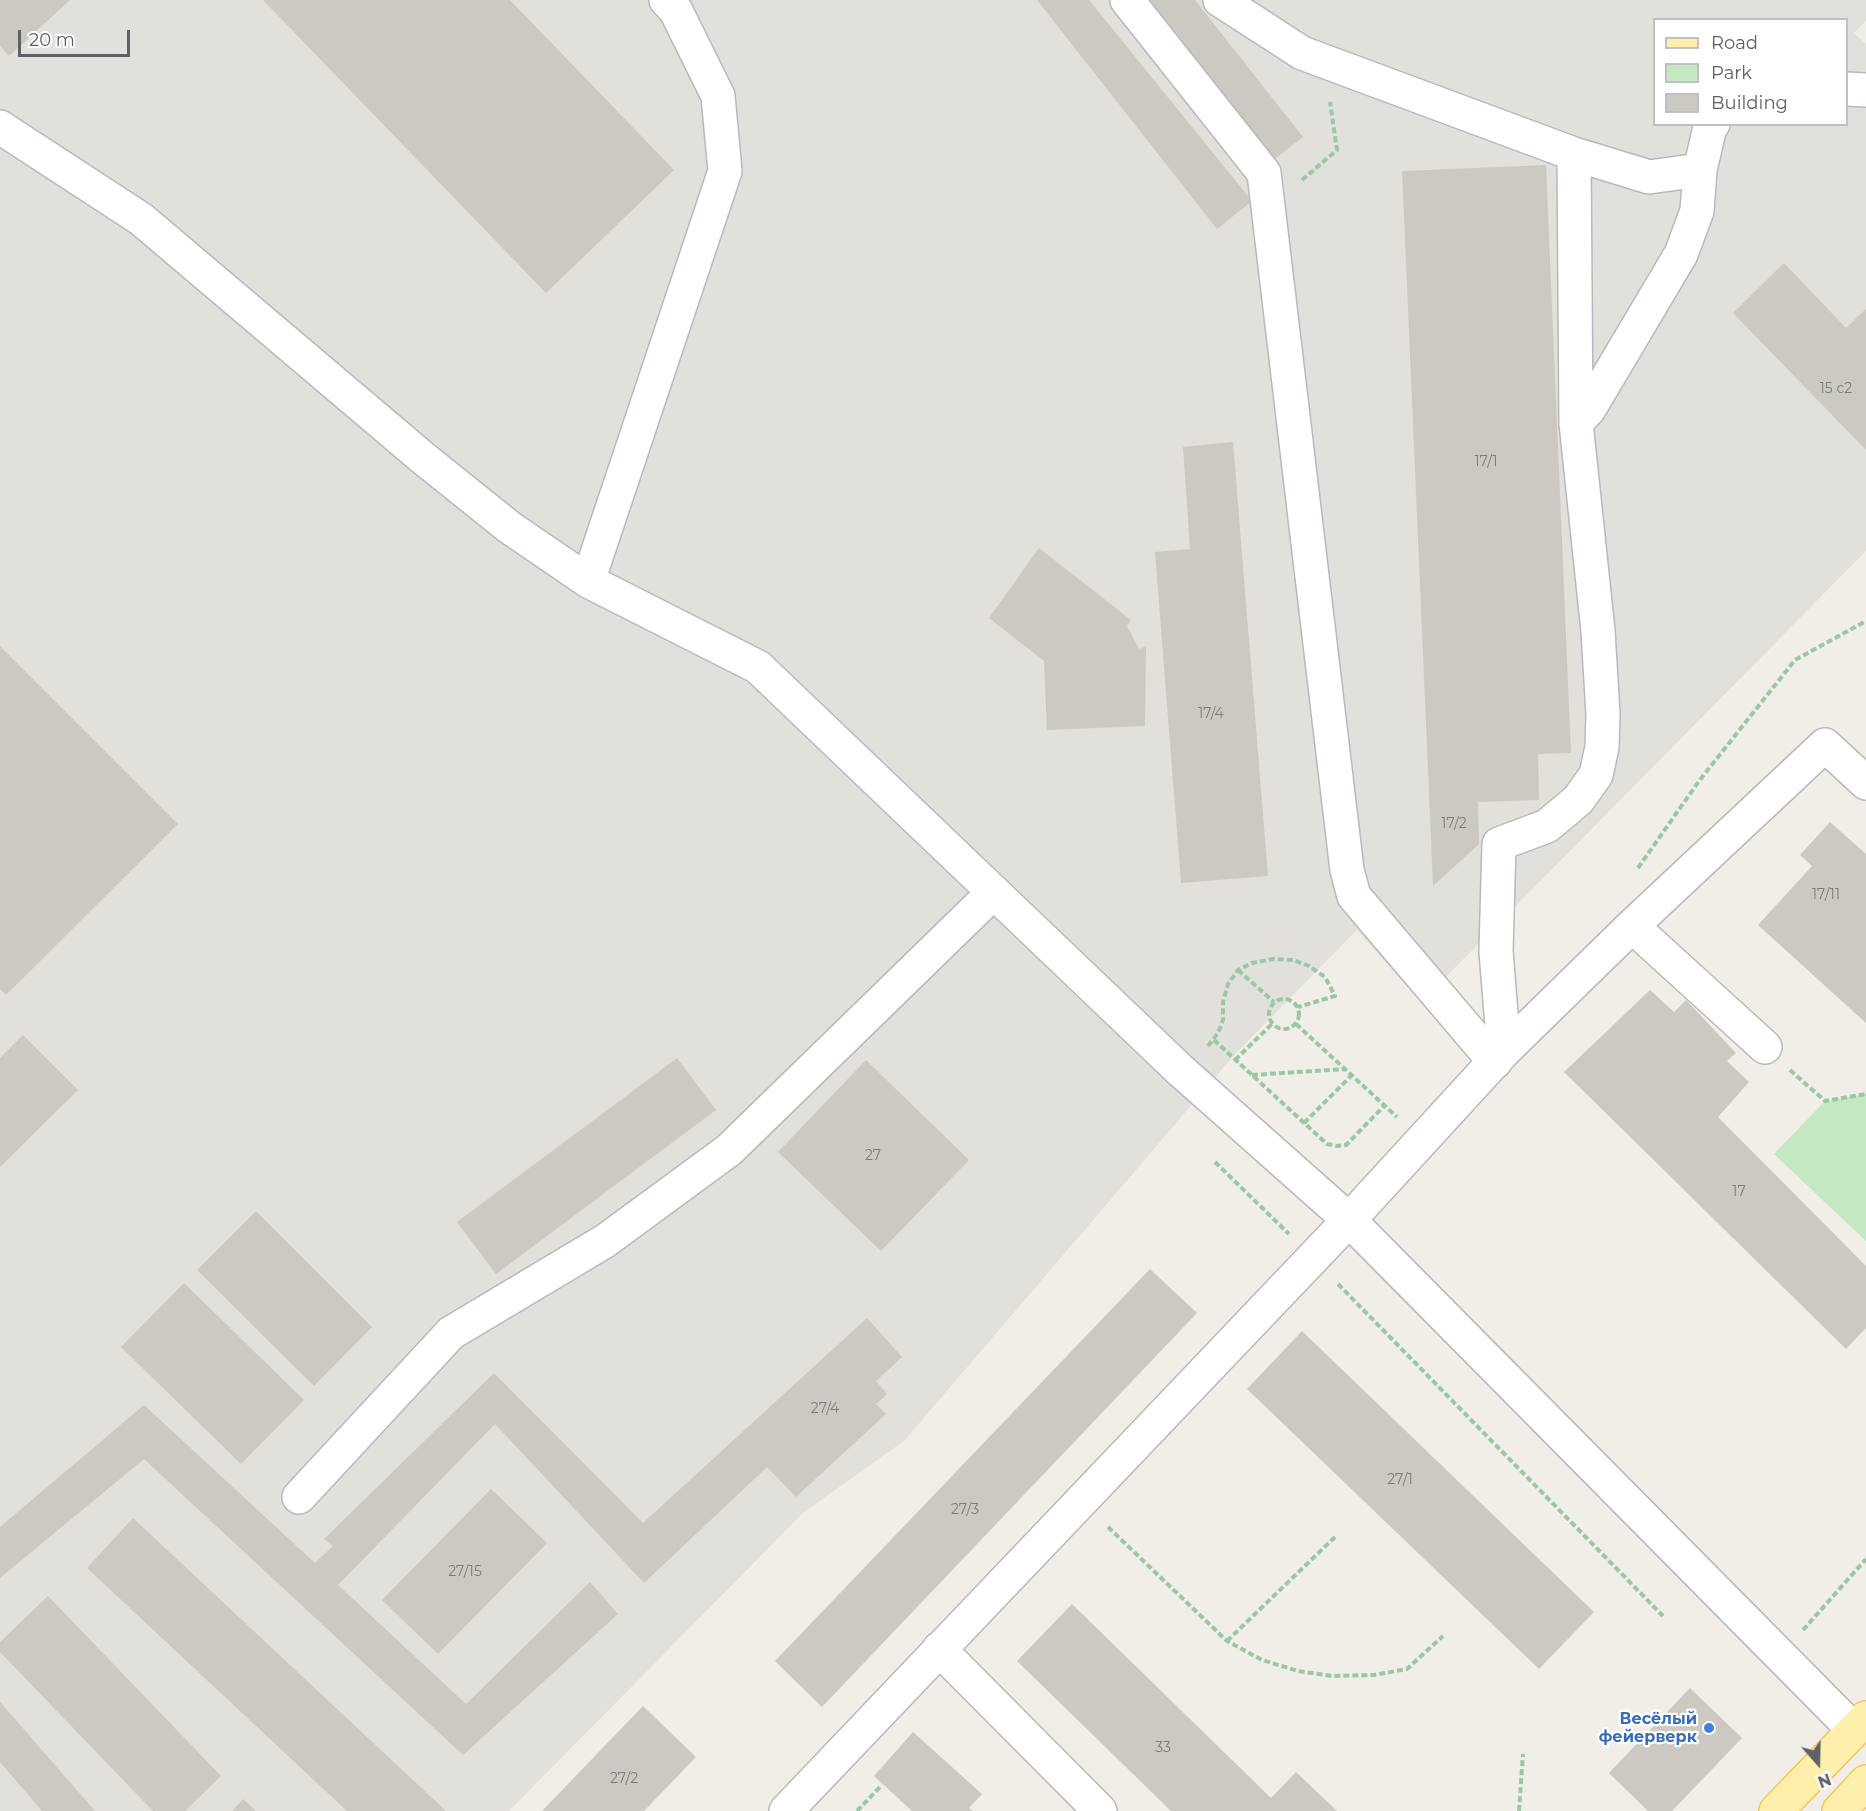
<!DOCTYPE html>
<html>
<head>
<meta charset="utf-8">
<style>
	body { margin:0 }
	#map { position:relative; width:1866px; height:1811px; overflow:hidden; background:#f0eee6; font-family:Montserrat,sans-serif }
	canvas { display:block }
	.legend { position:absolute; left:1653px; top:18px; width:195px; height:108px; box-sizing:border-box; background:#fff; border:2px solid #bfc0c2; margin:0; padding:8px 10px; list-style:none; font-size:18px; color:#5e6267 }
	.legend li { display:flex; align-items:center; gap:12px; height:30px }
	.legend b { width:30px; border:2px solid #bfc0c2 }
	.north { position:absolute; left:1788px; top:1733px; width:60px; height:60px; -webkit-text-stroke:4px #fff; paint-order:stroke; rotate:160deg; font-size:16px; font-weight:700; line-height:24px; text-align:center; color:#5e6267 }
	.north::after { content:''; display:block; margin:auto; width:21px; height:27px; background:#5e6267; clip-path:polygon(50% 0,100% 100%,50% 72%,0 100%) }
	.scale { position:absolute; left:18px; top:30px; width:112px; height:27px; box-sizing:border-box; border:3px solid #5e6267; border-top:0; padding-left:8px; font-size:18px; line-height:21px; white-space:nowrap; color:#5e6267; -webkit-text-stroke:4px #fff; paint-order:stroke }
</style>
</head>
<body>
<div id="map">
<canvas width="1866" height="1811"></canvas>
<ul class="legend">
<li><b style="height:8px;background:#ffefad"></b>Road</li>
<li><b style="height:16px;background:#c3e8c2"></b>Park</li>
<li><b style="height:16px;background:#ccc9c3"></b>Building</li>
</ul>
<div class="north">N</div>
<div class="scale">20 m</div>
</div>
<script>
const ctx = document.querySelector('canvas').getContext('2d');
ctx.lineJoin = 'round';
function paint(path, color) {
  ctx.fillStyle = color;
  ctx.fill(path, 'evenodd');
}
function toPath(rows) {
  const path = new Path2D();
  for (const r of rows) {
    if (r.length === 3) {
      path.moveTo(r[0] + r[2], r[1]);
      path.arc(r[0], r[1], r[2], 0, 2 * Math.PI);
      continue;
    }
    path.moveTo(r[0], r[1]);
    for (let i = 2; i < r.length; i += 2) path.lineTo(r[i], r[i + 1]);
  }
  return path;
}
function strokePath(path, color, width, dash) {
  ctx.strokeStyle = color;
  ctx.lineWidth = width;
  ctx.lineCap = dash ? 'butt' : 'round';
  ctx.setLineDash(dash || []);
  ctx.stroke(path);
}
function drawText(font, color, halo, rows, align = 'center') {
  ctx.font = font + ' Montserrat,sans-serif';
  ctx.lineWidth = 4.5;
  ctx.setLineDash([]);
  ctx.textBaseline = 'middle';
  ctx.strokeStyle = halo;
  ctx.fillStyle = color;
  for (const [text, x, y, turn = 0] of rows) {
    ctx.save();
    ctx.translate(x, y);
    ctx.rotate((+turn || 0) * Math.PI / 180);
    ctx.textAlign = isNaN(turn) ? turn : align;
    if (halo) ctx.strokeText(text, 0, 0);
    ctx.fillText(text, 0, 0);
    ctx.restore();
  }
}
const industrial = toPath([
	[0,0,1866,0,1866,21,1854,33,1866,44,1866,551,1421,1002,1357,930,1236,1053,904,1441,804,1512,509,1811,0,1811],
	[1654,20,1846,20,1846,124,1654,124]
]);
const green = toPath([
	[1866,1094,1866,1241,1774,1154,1825,1101]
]);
const building = toPath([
	[0,0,70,0,9,56,0,46],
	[263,0,510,0,674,170,546,293],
	[1037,0,1089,0,1252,201,1217,229],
	[1149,0,1195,0,1303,137,1275,159],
	[1546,165,1571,753,1538,754,1539,800,1478,802,1479,844,1433,886,1402,171],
	[1784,263,1846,328,1866,309,1866,450,1733,313],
	[1233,442,1268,876,1181,883,1155,552,1190,549,1183,447],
	[1039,548,1131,620,1127,626,1139,649,1146,646,1145,726,1047,730,1044,661,989,618],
	[0,646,178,824,6,995,0,989],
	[1830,822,1866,854,1866,1023,1758,925,1812,866,1800,855],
	[1650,990,1674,1012,1686,1000,1736,1053,1727,1061,1749,1082,1718,1117,1866,1266,1866,1328,1846,1349,1564,1072],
	[23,1035,78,1090,0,1167,0,1058],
	[677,1058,716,1110,496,1274,457,1222],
	[866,1060,969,1160,881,1251,778,1152],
	[256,1211,372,1327,314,1386,197,1270],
	[1150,1269,1197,1313,822,1707,775,1661],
	[184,1283,304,1400,241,1464,121,1347],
	[867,1318,902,1357,876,1381,887,1394,876,1404,886,1414,796,1497,767,1467,644,1583,495,1424,338,1585,466,1704,590,1582,618,1614,463,1755,144,1459,0,1578,0,1527,144,1405,315,1563,333,1546,324,1539,494,1373,643,1523],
	[1302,1331,1594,1612,1539,1669,1247,1389],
	[491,1489,547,1543,438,1654,382,1600],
	[133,1518,446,1811,347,1811,87,1568],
	[48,1596,221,1776,185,1811,153,1811,0,1652,0,1642],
	[1072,1604,1271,1798,1296,1772,1337,1811,1171,1811,1017,1661],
	[1690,1688,1742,1738,1672,1811,1648,1811,1609,1773],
	[0,1702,95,1811,42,1811,0,1762],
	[643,1706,696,1757,644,1811,542,1811],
	[913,1732,982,1794,969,1808,973,1811,912,1811,874,1776],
	[243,1799,256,1811,232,1811]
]);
const path = toPath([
	[1302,180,1337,150,1330,102],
	[1638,868,1699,781,1795,660,1866,621],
	[1238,970,1274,1002],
	[1284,1014,15],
	[1296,1024,1397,1117],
	[1214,1040,1327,1144,1337,1146,1346,1145,1385,1105],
	[1208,1046,1218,1033,1223,1020,1223,1002,1228,984,1238,970,1252,963,1273,959,1293,960,1309,966,1325,977,1335,996,1298,1007],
	[1235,1060,1272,1024],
	[1790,1070,1825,1101,1866,1094],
	[1252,1075,1345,1069],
	[1304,1123,1352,1075],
	[1215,1162,1289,1234],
	[1338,1284,1663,1616],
	[1108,1527,1227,1641,1262,1660,1298,1671,1332,1676,1374,1675,1407,1669,1443,1636],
	[1803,1630,1866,1559],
	[1227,1641,1336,1536],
	[857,1811,882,1785],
	[1519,1811,1523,1754]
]);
const minor = toPath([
	[1127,0,1264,173,1347,870,1354,896,1495,1062],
	[1220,0,1302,53,1574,154,1576,423,1598,631,1603,714,1602,747,1596,775,1578,800,1547,826,1499,844,1496,951,1504,1051],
	[1846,89,1866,90],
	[0,127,141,219,423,458,509,527,588,581,758,667,1180,1070,1349,1220,1854,1730],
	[1574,154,1649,177,1700,170],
	[1576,423,1589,409,1681,254,1697,211,1700,170,1710,127,1713,124],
	[588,581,725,171,718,96,676,11,666,0],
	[1632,926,1765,1047],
	[299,1497,451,1333,605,1241,729,1150,994,892],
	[939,1649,1100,1811],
	[786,1811,1349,1220,1504,1051,1632,926,1825,745,1866,783]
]);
const major = toPath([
	[1776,1811,1866,1718],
	[1839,1811,1866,1782]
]);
const markers = [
	[1709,1728,6,"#3f7fe0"]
];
const numberNames = [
	["15 с2",1836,389],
	["17/1",1486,462],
	["17/4",1211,714],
	["17/2",1454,824],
	["17/11",1826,895],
	["27",873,1156],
	["17",1739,1192],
	["27/4",825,1409],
	["27/1",1400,1480],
	["27/3",965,1510],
	["27/15",465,1572],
	["33",1163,1748],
	["27/2",624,1779]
];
const shopNames = [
	["Весёлый",1697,1719],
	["фейерверк",1697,1737]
];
paint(industrial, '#e2e0db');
paint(green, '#c3e8c2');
paint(building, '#ccc9c3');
strokePath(minor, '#b7b9bd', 36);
strokePath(major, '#f6c65a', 36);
strokePath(path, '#9ac8a6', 4, [6, 3]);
strokePath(minor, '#fff', 33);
strokePath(major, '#ffefad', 33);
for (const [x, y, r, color] of markers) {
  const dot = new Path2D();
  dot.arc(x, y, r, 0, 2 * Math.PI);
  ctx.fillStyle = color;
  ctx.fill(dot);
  strokePath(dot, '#fff', 2);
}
drawText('14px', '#7a7c7e', null, numberNames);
drawText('bold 16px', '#366cbe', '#fff', shopNames, 'right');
</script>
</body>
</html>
